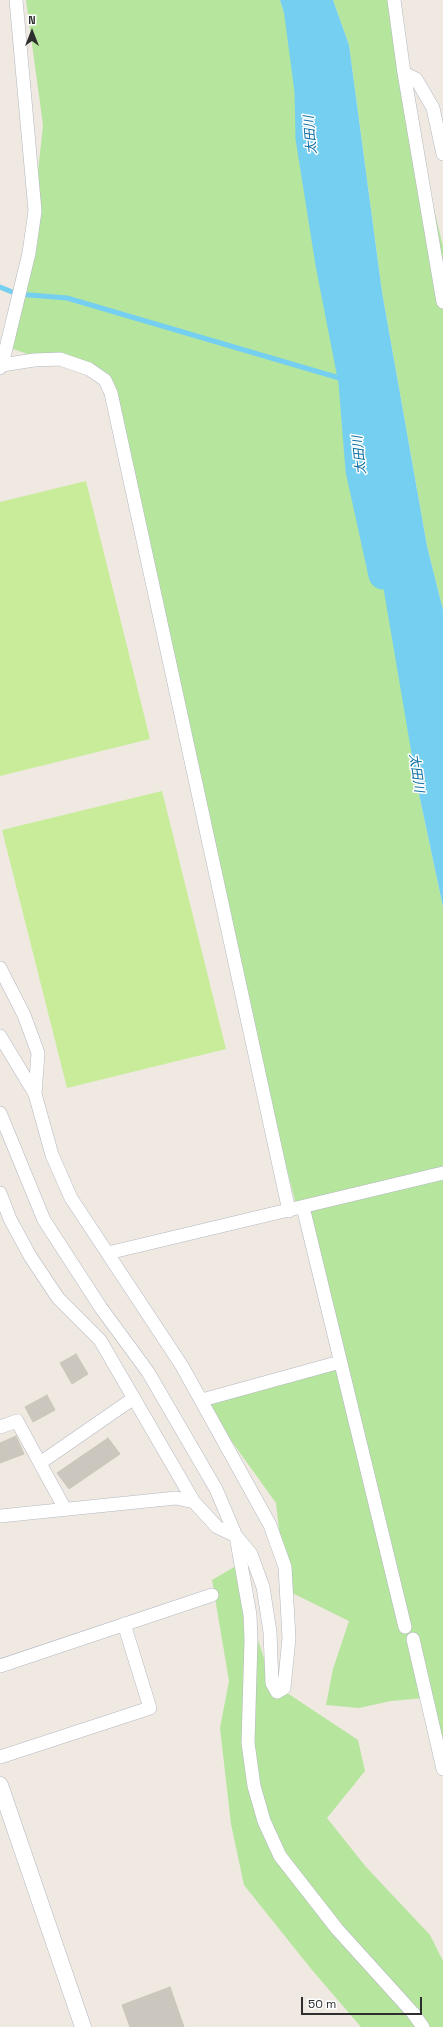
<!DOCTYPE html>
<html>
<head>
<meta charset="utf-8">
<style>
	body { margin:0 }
	#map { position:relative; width:443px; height:2027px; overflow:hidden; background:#efe9e1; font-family:"Space Grotesk",sans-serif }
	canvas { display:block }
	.north { position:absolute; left:12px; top:12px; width:40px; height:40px; -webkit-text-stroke:3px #fff; paint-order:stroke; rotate:0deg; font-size:11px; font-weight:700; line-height:16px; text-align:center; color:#2e2e2e }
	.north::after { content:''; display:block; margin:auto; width:14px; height:18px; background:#2e2e2e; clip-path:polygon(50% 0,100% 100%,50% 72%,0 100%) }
	.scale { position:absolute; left:301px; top:1997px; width:121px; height:18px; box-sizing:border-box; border:2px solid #2e2e2e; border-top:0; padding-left:5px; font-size:12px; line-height:14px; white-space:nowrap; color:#2e2e2e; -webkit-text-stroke:3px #fff; paint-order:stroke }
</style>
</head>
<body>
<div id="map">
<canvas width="443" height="2027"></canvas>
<div class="north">N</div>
<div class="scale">50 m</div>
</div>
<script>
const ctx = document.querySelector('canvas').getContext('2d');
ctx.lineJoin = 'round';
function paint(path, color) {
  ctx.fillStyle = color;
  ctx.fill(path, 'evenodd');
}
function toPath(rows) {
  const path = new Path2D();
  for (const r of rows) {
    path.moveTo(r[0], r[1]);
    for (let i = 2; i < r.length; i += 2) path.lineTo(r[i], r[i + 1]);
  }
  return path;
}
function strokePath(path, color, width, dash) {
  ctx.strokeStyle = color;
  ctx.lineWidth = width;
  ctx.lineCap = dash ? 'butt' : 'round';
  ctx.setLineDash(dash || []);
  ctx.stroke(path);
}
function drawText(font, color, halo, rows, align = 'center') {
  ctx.font = font + ' "Space Grotesk","Noto Sans JP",sans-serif';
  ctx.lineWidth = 3;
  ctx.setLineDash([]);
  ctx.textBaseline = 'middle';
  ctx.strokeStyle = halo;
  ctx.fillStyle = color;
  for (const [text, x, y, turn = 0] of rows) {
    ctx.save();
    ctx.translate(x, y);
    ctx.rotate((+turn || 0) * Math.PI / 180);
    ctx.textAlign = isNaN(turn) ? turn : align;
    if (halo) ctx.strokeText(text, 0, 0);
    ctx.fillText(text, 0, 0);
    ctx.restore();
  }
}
const green = toPath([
	[26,0,280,0,309,91,416,780,443,907,443,1769,424,1698,391,1701,359,1708,326,1705,333,1669,349,1621,286,1590,276,1503,202,1400,337,1363,246,1011,105,380,7,347,31,237,43,125],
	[333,0,393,0,410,111,443,246,443,610,427,546,382,292,349,45],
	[241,1563,250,1615,272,1683,358,1740,365,1771,327,1818,366,1867,430,1935,443,1961,443,2027,361,2027,312,1970,244,1885,231,1824,220,1728,229,1681,212,1580]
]);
const pitch = toPath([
	[86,481,150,739,0,776,0,502],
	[162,791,226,1049,67,1088,2,830]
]);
const water = toPath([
	[280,0,333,0,349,45,382,292,427,546,443,610,443,907,416,780,357,432,309,91]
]);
const stream = toPath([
	[0,287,17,294,67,298,353,382]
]);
const river = toPath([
	[297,0,309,91,310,138,330,264,353,382,360,470,383,575]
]);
const building = toPath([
	[76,1354,88,1374,72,1384,60,1363,76,1354],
	[47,1395,55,1410,33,1422,25,1407,47,1395],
	[16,1436,24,1454,0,1463,0,1443,16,1436],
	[108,1438,120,1454,69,1489,57,1473,108,1438],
	[170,1987,184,2027,130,2027,122,2005,170,1987]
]);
const minor = toPath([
	[394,0,404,73,443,302],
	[404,73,416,79,433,108,443,154],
	[2,365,29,253,35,211,16,0],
	[0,368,2,365,34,360,60,359,89,369,105,380,111,393,289,1211],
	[0,968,24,1015,38,1053,35,1094],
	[0,1036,35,1094,52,1155,71,1198,182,1366,270,1525,285,1567,289,1638,284,1688,277,1692,272,1683,270,1632,263,1587,251,1554,236,1536,217,1527,194,1502,176,1498,0,1516],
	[0,1113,44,1220,101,1308,148,1372,216,1489,236,1536,250,1615,251,1640,248,1743,254,1786,264,1821,280,1856,337,1929,413,2013,423,2027],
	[0,1193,10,1219,30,1256,58,1298,100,1340,194,1502],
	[303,1207,405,1627],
	[108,1253,443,1173],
	[202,1400,340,1362],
	[0,1427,17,1421,65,1509],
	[40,1463,134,1398],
	[413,1639,443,1769],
	[0,1666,212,1595],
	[0,1757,150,1708,124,1624]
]);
const tertiary = toPath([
	[0,1785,83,2027]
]);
const waterNames = [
	["太田川",311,135,-95],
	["太田川",360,455,-96],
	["太田川",416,773,82]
];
paint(green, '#b6e59e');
paint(pitch, '#c9ec9a');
paint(water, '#75cff0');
strokePath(stream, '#75cff0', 5);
strokePath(river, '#75cff0', 29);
paint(building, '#cbc7bf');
strokePath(building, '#cbc5ba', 1);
strokePath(minor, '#b4b7c1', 14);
strokePath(tertiary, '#b4b7c1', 17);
strokePath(minor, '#fff', 13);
strokePath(tertiary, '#fff', 16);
drawText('italic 13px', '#0d6fa3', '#fff', waterNames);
</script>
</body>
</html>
